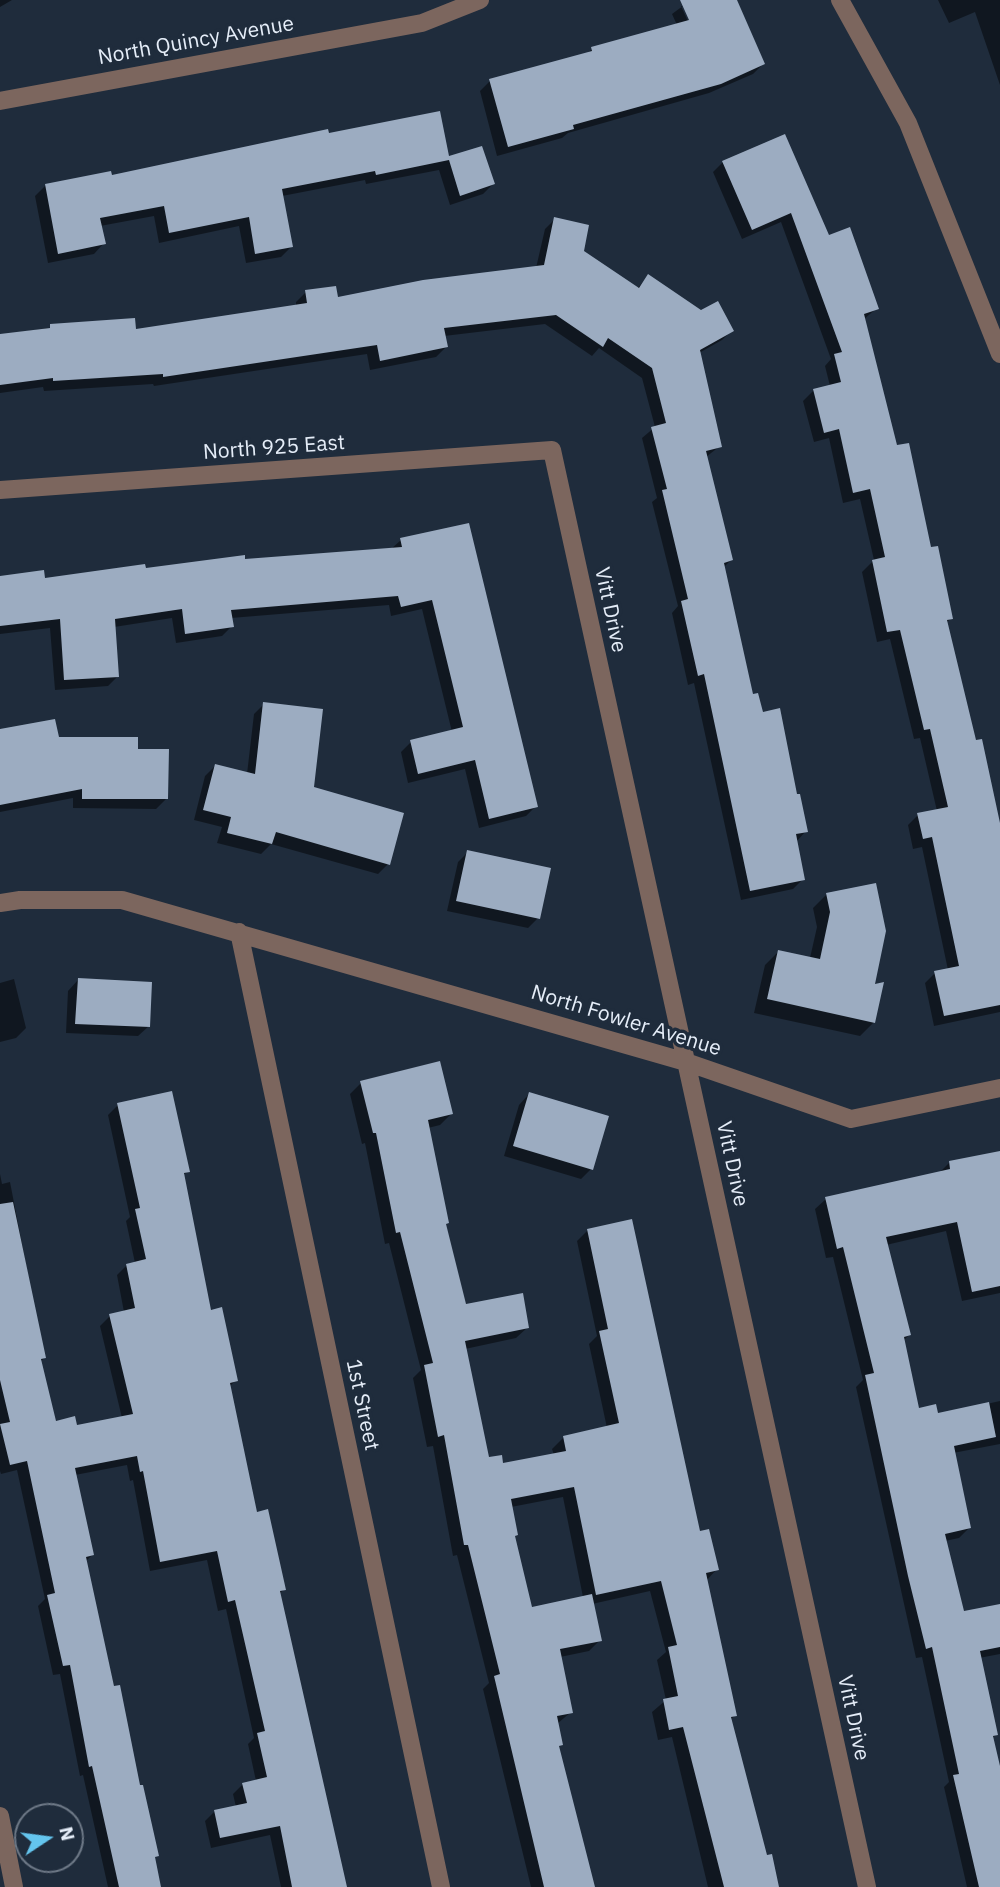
<!DOCTYPE html>
<html>
<head>
<meta charset="utf-8">
<style>
	body { margin:0 }
	#map { position:relative; width:1000px; height:1887px; overflow:hidden; background:#1f2c3c; font-family:"IBM Plex Sans",sans-serif }
	canvas { display:block }
	.north { position:absolute; left:14px; top:1803px; width:70px; height:70px; box-sizing:border-box; background:#1f2c3c; border:2px solid #6e7987; border-radius:50%; rotate:77deg; font-size:19px; font-weight:700; line-height:28px; text-align:center; color:#e5edf8 }
	.north::after { content:''; display:block; margin:auto; width:24px; height:32px; background:#64c5ee; clip-path:polygon(50% 0,100% 100%,50% 72%,0 100%) }
</style>
</head>
<body>
<div id="map">
<canvas width="1000" height="1887"></canvas>
<div class="north">N</div>
</div>
<script>
const ctx = document.querySelector('canvas').getContext('2d');
ctx.lineJoin = 'round';
function paint(path, color) {
  ctx.fillStyle = color;
  ctx.fill(path, 'evenodd');
}
function toPath(rows) {
  const path = new Path2D();
  for (const r of rows) {
    path.moveTo(r[0], r[1]);
    for (let i = 2; i < r.length; i += 2) path.lineTo(r[i], r[i + 1]);
  }
  return path;
}
function strokePath(path, color, width, dash) {
  ctx.strokeStyle = color;
  ctx.lineWidth = width;
  ctx.lineCap = dash ? 'butt' : 'round';
  ctx.setLineDash(dash || []);
  ctx.stroke(path);
}
function drawText(font, color, halo, rows, align = 'center') {
  ctx.font = font + ' "IBM Plex Sans",sans-serif';
  ctx.lineWidth = 7;
  ctx.setLineDash([]);
  ctx.textBaseline = 'middle';
  ctx.strokeStyle = halo;
  ctx.fillStyle = color;
  for (const [text, x, y, turn = 0] of rows) {
    ctx.save();
    ctx.translate(x, y);
    ctx.rotate((+turn || 0) * Math.PI / 180);
    ctx.textAlign = isNaN(turn) ? turn : align;
    if (halo) ctx.strokeText(text, 0, 0);
    ctx.fillText(text, 0, 0);
    ctx.restore();
  }
}
const shadow = toPath([
	[0,0,12,0,0,7],
	[691,0,735,0,763,64,753,74,709,93,568,133,562,138,497,156,480,91,490,81,586,55,592,49,677,25,672,14],
	[681,6,684,6,694,27,691,28],
	[938,0,1000,0,1000,85,975,12,949,23],
	[328,135,448,158,493,184,483,194,450,205,439,170,366,184,365,180,282,196,291,247,281,257,246,263,239,226,159,243,154,216,100,226,104,243,94,254,48,263,35,196,45,186,111,177],
	[723,162,828,237,877,308,863,320,896,447,951,618,946,623,1000,847,1000,1012,934,1026,925,983,935,973,948,970,922,847,913,849,908,825,918,815,937,811,920,738,914,739,890,639,877,642,862,572,874,560,860,499,843,503,829,438,814,442,803,401,814,390,830,386,825,366,831,359,781,222,742,239,713,172],
	[555,219,582,252,637,289,648,276,732,330,722,340,699,353,720,446,706,457,731,560,723,568,752,696,796,796,806,831,796,842,803,879,793,889,741,900,694,683,688,685,672,613,678,606,652,502,657,498,642,438,655,427,642,378,599,348,592,356,545,324,444,336,446,347,436,357,370,370,367,354,154,386,153,384,44,391,43,387,0,393,0,335,83,323,134,331,296,306,296,302,306,292,336,299,536,268,545,229],
	[468,525,536,806,526,816,479,828,465,769,408,783,401,752,411,742,452,732,422,609,391,616,389,605,231,618,232,626,222,636,176,643,172,618,114,627,118,676,108,686,55,690,50,628,0,634,0,577,44,580,391,549,401,540],
	[264,704,312,788,388,864,378,874,271,844,261,854,217,843,222,827,194,820,205,776,215,766,247,774,254,714],
	[0,731,136,751,167,798,156,809,73,808,73,798,0,812],
	[468,852,538,918,528,928,447,911,458,862],
	[827,894,873,986,874,1022,860,1036,754,1013,765,965,779,951,810,958,817,927,813,908],
	[14,979,26,1028,16,1038,0,1042,0,983],
	[78,980,149,1026,138,1036,66,1033,68,991],
	[361,1083,451,1114,440,1125,428,1128,444,1225,465,1306,528,1327,516,1338,465,1349,487,1459,502,1465,554,1455,552,1449,564,1437,607,1428,589,1344,597,1336,577,1241,588,1230,699,1533,717,1569,706,1581,735,1715,730,1720,766,1857,777,1887,708,1887,672,1737,658,1740,652,1712,666,1700,657,1660,666,1652,650,1591,592,1604,600,1640,589,1651,560,1657,571,1712,557,1724,561,1744,558,1748,593,1887,531,1887,483,1689,489,1683,457,1555,453,1556,433,1446,427,1447,413,1378,421,1370,389,1243,385,1244,365,1143,362,1144,350,1094],
	[563,1497,583,1597,530,1609,513,1537,511,1507],
	[529,1094,591,1169,581,1179,504,1156,519,1105],
	[118,1105,188,1171,182,1176,210,1312,236,1380,229,1387,256,1514,284,1589,279,1594,344,1887,281,1887,270,1835,211,1848,205,1821,215,1811,236,1807,233,1794,243,1784,256,1781,248,1744,254,1738,226,1609,218,1611,207,1560,150,1571,133,1480,130,1481,127,1465,75,1475,92,1555,85,1562,161,1887,108,1887,83,1775,80,1776,60,1674,53,1675,38,1606,45,1599,17,1470,1,1474,0,1471,0,1174,2,1184,10,1182,44,1358,40,1362,55,1423,76,1427,122,1418,100,1326,110,1316,124,1312,117,1275,127,1265,135,1263,126,1221,130,1217,108,1115],
	[1000,1153,1000,1293,962,1301,946,1231,886,1245,909,1335,903,1341,918,1410,937,1415,1000,1401,1000,1444,953,1453,969,1528,959,1538,945,1541,962,1613,1000,1605,1000,1654,979,1658,996,1735,992,1738,1000,1773,1000,1887,967,1887,944,1787,949,1782,922,1657,916,1658,856,1387,863,1380,833,1257,826,1258,815,1209,826,1199,939,1173,949,1163]
]);
const building = toPath([
	[680,0,737,0,765,64,721,84,573,125,574,129,508,147,489,79,592,51,591,47,689,20],
	[440,111,449,156,482,146,495,184,460,196,449,160,376,175,375,171,282,189,293,247,255,254,249,217,169,233,164,206,100,218,106,244,58,254,45,184,111,171,112,175,328,129,329,133],
	[785,134,829,235,850,227,879,309,864,314,897,445,909,443,931,547,938,546,953,619,947,620,976,740,982,739,1000,823,1000,1005,944,1016,934,971,959,966,932,837,923,839,917,813,948,807,930,729,924,730,900,630,887,632,872,560,885,557,870,489,853,493,839,429,824,433,813,389,841,382,834,354,842,352,791,213,752,230,722,161],
	[554,217,589,225,584,251,639,288,648,274,701,310,718,301,734,331,700,350,722,447,706,451,733,560,724,563,753,694,758,693,763,712,780,708,797,794,800,794,808,832,796,834,805,880,750,891,704,674,698,676,681,601,688,599,662,490,667,489,651,427,666,423,652,368,608,338,603,347,556,315,444,328,448,347,380,361,377,345,163,377,163,374,53,381,53,378,0,385,0,334,50,328,50,324,135,318,136,329,307,303,305,290,336,286,338,297,423,280,544,265],
	[469,523,538,807,489,819,475,760,418,774,410,740,463,727,432,600,401,607,398,596,231,610,234,627,185,634,182,609,115,619,119,677,64,680,60,619,0,626,0,576,44,570,45,578,145,564,146,568,245,555,245,559,402,547,400,538],
	[263,702,323,709,314,787,404,813,390,865,276,832,272,844,227,833,231,817,203,810,215,764,255,774],
	[55,719,59,737,138,737,138,749,169,749,168,799,82,799,82,789,0,805,0,729],
	[467,850,551,868,540,919,456,901],
	[876,883,886,931,875,984,884,982,875,1023,767,999,778,950,820,959,830,912,826,893],
	[78,978,152,982,150,1027,75,1024],
	[440,1061,453,1114,428,1120,449,1223,446,1224,466,1304,523,1293,529,1328,465,1341,489,1457,502,1455,503,1463,566,1451,563,1436,619,1423,599,1331,608,1329,587,1229,632,1219,700,1531,709,1529,719,1570,706,1573,737,1716,731,1717,767,1855,772,1854,779,1887,724,1887,683,1727,669,1730,663,1699,678,1696,668,1647,677,1645,661,1581,596,1595,574,1487,511,1499,518,1535,515,1536,532,1607,592,1594,602,1641,560,1649,573,1713,557,1716,563,1745,559,1746,595,1887,544,1887,494,1676,500,1674,468,1545,464,1545,444,1435,438,1437,424,1365,433,1363,400,1232,396,1233,376,1133,373,1133,360,1081],
	[172,1091,190,1172,184,1173,211,1310,222,1307,238,1381,230,1383,257,1512,268,1509,286,1590,280,1591,347,1887,292,1887,280,1826,220,1838,214,1810,247,1803,242,1783,267,1777,257,1733,265,1731,235,1600,228,1602,217,1551,160,1562,143,1471,140,1472,137,1456,75,1468,94,1555,86,1557,114,1686,120,1685,140,1785,143,1785,159,1856,155,1857,161,1887,119,1887,92,1766,89,1767,70,1665,63,1666,47,1595,55,1593,27,1461,10,1465,0,1424,10,1422,0,1380,0,1204,13,1202,46,1358,41,1359,56,1421,75,1416,77,1425,133,1414,109,1314,135,1308,126,1264,146,1259,135,1209,140,1208,117,1103],
	[529,1092,609,1116,593,1170,513,1146],
	[1000,1151,1000,1286,972,1292,957,1222,886,1237,911,1335,904,1337,919,1408,936,1404,938,1413,989,1402,996,1437,954,1446,971,1528,945,1534,964,1611,1000,1604,1000,1647,980,1651,998,1735,993,1736,1000,1766,1000,1887,979,1887,953,1775,959,1774,932,1647,926,1649,908,1576,865,1375,874,1373,843,1247,837,1249,825,1197,950,1169,949,1161]
]);
const minor = toPath([
	[840,0,908,123,1000,354],
	[0,101,422,23,480,0],
	[0,490,552,450,867,1887],
	[0,903,20,900,122,900,686,1062,851,1119,1000,1088],
	[239,932,441,1887],
	[0,1816,14,1887]
]);
const streetNames = [
	["North Quincy Avenue",196,41,-10],
	["North 925 East",274,448,-4],
	["Vitt Drive",610,610,78],
	["North Fowler Avenue",626,1021,17],
	["Vitt Drive",732,1164,78],
	["1st Street",362,1405,78],
	["Vitt Drive",853,1718,78]
];
paint(shadow, '#0007');
paint(building, '#9cacc1');
strokePath(minor, '#7c665e', 18);
drawText('21px', '#e5edf8', '#1f2c3c', streetNames);
</script>
</body>
</html>
